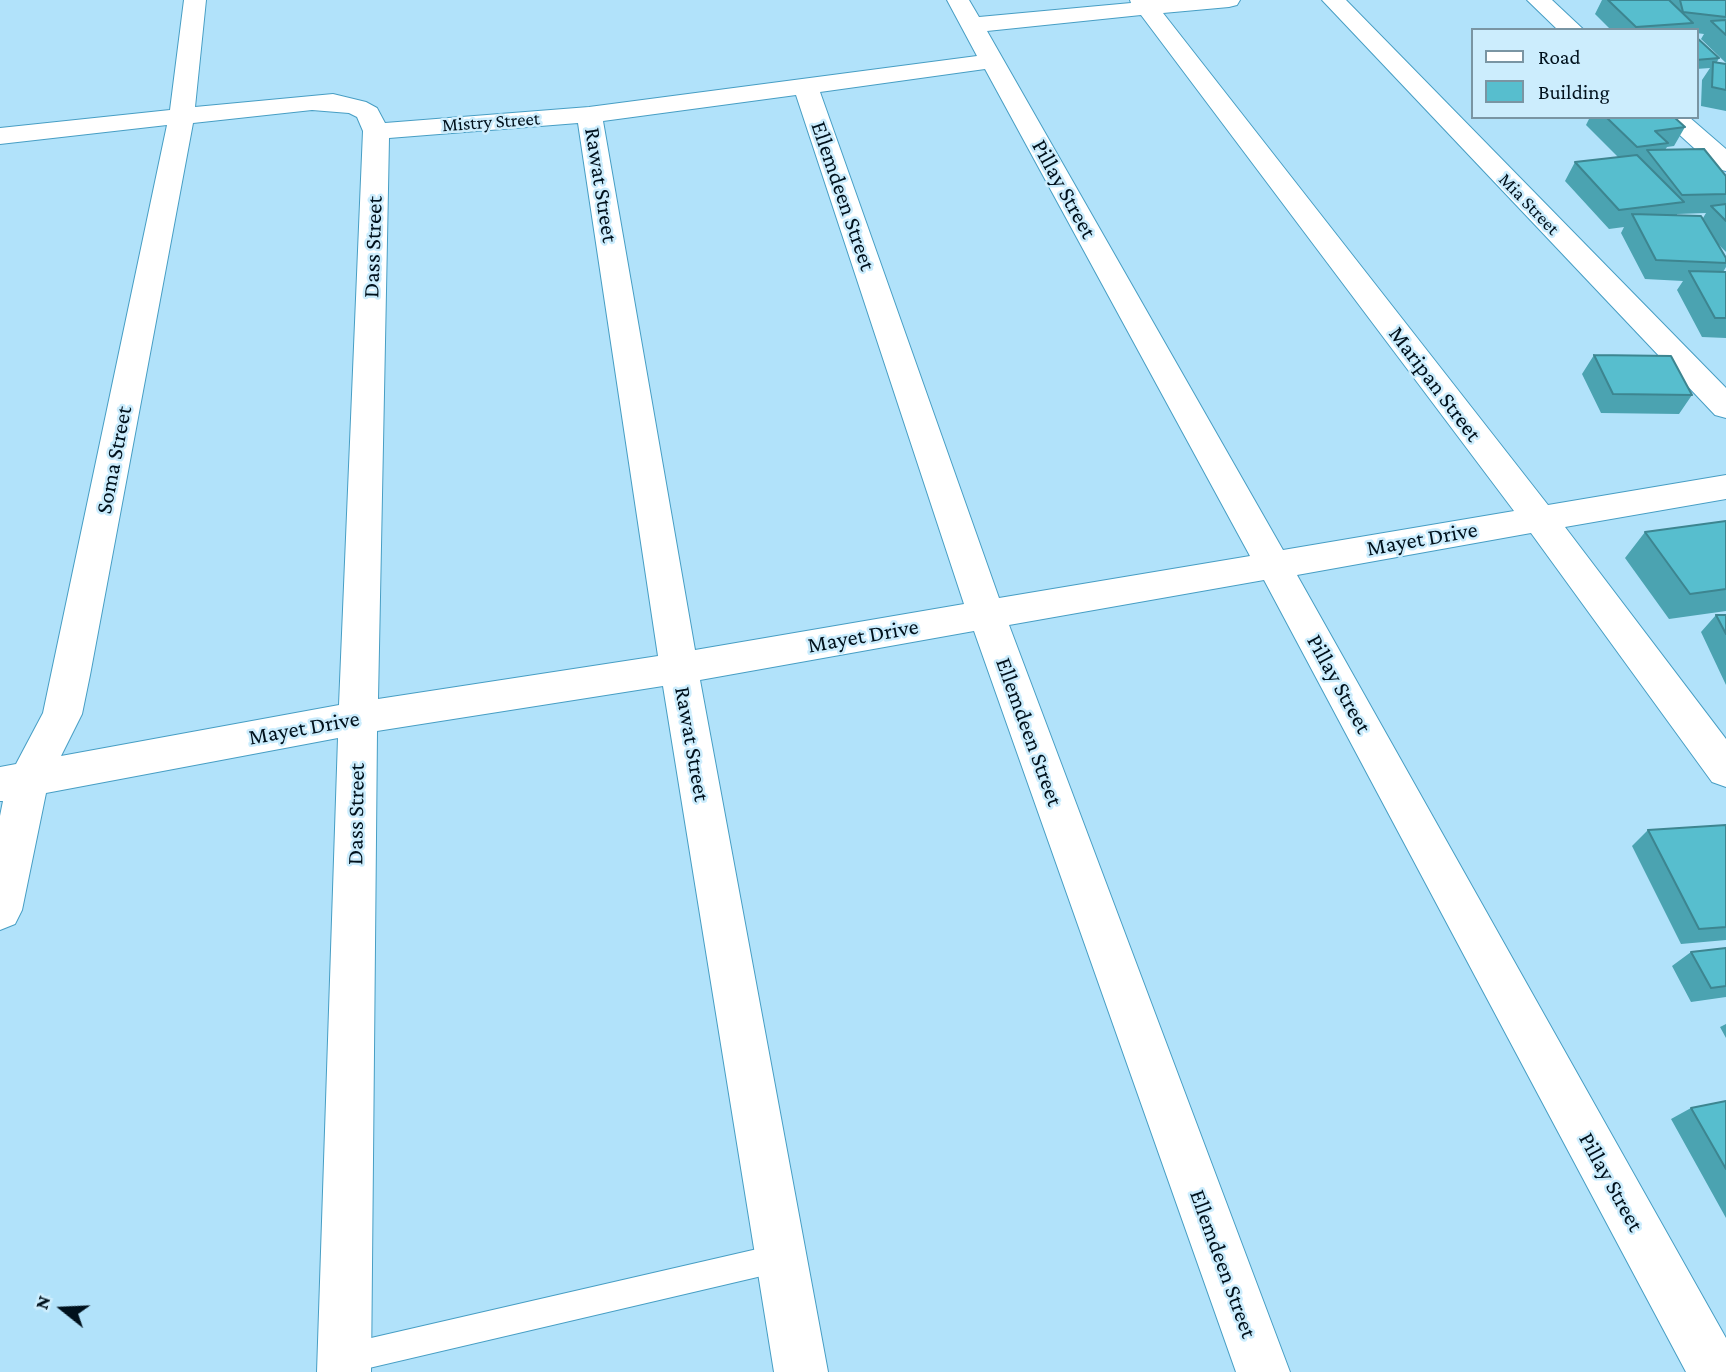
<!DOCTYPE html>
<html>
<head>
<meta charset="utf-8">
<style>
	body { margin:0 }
	#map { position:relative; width:1726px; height:1372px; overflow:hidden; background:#b1e2fa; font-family:"Crimson Pro",serif }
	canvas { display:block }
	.legend { position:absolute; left:1471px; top:28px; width:228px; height:91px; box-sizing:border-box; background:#ccedfd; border:2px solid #7a95a3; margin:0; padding:9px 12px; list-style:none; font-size:21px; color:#00111c }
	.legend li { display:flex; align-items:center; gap:14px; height:35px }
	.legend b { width:35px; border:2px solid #7a95a3 }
	.north { position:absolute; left:28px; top:1274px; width:70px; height:70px; -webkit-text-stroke:5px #ccedfd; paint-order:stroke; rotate:288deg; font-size:19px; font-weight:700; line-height:28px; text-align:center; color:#00111c }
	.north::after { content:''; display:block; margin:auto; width:24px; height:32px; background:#00111c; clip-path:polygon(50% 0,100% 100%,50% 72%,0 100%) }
</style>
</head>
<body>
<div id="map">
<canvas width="1726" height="1372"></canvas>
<ul class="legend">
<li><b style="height:9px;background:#fff"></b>Road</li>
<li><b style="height:19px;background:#57bece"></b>Building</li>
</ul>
<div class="north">N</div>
</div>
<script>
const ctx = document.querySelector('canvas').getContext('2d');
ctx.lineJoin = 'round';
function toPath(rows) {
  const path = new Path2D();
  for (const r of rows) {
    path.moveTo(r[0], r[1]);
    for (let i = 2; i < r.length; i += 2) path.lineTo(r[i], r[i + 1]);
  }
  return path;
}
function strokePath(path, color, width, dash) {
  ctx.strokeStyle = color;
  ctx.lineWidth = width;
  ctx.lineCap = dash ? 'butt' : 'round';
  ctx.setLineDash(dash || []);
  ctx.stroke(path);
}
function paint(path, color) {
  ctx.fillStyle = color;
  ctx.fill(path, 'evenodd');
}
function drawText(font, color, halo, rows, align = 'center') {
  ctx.font = font + ' "Crimson Pro",serif';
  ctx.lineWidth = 5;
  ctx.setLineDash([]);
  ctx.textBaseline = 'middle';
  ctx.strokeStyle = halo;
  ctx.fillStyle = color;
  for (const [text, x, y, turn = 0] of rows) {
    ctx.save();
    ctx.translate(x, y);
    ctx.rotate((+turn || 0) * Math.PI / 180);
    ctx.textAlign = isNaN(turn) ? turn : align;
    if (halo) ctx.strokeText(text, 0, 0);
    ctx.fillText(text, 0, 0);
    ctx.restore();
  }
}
const service = toPath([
	[779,1244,789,1248,793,1258,789,1268,779,1272,352,1372,335,1369,330,1359,335,1349,345,1344,779,1244]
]);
const minor = toPath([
	[184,0,206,0,195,107,333,94,366,102,377,108,385,123,589,107,977,56,947,0,969,0,979,17,1131,3,1130,0,1240,0,1237,5,1229,7,1163,13,1548,505,1726,475,1726,499,1565,527,1726,739,1726,787,1712,782,1531,533,1297,575,1726,1338,1726,1372,1686,1372,1264,580,1009,625,1290,1372,1236,1372,974,631,700,680,828,1372,774,1372,663,686,377,731,371,1372,317,1372,338,738,46,793,22,910,15,924,0,930,0,816,3,801,0,801,0,767,16,764,43,713,167,125,0,144,0,128,170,110,184,0],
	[1141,15,1514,511,1283,550,987,31,1141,15],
	[985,69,1250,556,999,598,820,92,985,69],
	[796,95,964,604,695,650,603,121,796,95],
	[312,110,349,113,357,117,363,131,339,705,61,756,82,714,90,675,193,123,312,110],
	[578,123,658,656,378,699,389,138,578,123],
	[1322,0,1346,0,1726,388,1726,418,1715,415,1322,0],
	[1527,0,1552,0,1584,30,1558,30,1527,0],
	[1660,117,1689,117,1726,149,1726,171,1717,169,1660,117]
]);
const wall = toPath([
	[1602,0,1669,0,1670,1,1670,0,1726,0,1726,63,1701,39,1704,34,1696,33,1696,30,1611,30,1595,14],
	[1696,37,1719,58,1717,62,1726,64,1726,111,1701,106,1702,80,1710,68,1696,69],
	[1590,117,1674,117,1685,127,1674,146,1667,147,1665,150,1726,176,1726,252,1718,244,1726,258,1726,267,1723,272,1726,272,1726,338,1702,337,1677,290,1683,281,1645,279,1621,233,1624,227,1609,229,1565,181,1575,162,1618,157,1586,125],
	[1706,213,1703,218,1677,215,1677,214],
	[1594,355,1692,395,1679,414,1601,413,1582,374],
	[1726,521,1726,611,1669,619,1625,558,1645,532],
	[1716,615,1726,615,1726,685,1701,632],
	[1726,825,1726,940,1681,944,1632,846,1648,830],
	[1726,948,1726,997,1691,1002,1672,966,1691,952],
	[1726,1024,1726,1038,1720,1027],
	[1726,1101,1726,1218,1671,1119,1691,1108]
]);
const building = toPath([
	[1608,0,1669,0,1693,23,1636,27,1608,0],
	[1680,0,1726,0,1726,17,1683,12,1680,0],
	[1726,20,1726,35,1711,21,1726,20],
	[1696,37,1719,58,1696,60,1696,37],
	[1713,62,1726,64,1726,90,1712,87,1713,62],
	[1606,117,1674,117,1685,127,1655,131,1668,143,1637,147,1606,117],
	[1704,149,1726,176,1726,194,1682,195,1647,150,1704,149],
	[1637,155,1684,202,1619,210,1575,162,1637,155],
	[1726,204,1726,221,1711,206,1726,204],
	[1632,214,1701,216,1726,258,1726,263,1656,260,1632,214],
	[1689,271,1726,272,1726,318,1715,318,1689,271],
	[1594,355,1671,356,1692,395,1613,394,1594,355],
	[1726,521,1726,589,1690,594,1645,532,1726,521],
	[1716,615,1726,615,1726,634,1716,615],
	[1726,825,1726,927,1699,929,1648,830,1726,825],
	[1726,948,1726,986,1711,988,1691,952,1726,948],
	[1726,1101,1726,1169,1691,1108,1726,1101]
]);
const farStreetnames = [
	["Mistry Street",491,122,-4],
	["Mia Street",1529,204,46]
];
const streetNames = [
	["Rawat Street",601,185,81],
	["Pillay Street",1064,189,61],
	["Ellemdeen Street",843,196,71],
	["Dass Street",373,247,-88],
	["Maripan Street",1435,384,53],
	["Soma Street",114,460,-79],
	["Mayet Drive",1422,539,-10],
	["Mayet Drive",863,636,-10],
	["Pillay Street",1339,684,61],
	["Mayet Drive",304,728,-10],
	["Ellemdeen Street",1029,732,70],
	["Rawat Street",692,744,80],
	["Dass Street",356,814,-89],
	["Pillay Street",1611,1182,61],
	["Ellemdeen Street",1223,1264,70]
];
strokePath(service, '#479ec4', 2);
strokePath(minor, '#479ec4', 2);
paint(service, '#fff');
paint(minor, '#fff');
paint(wall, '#4ba3b1');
paint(building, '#57bece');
strokePath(building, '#3d8590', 2);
drawText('19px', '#00111c', '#ccedfd', farStreetnames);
drawText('23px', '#00111c', '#ccedfd', streetNames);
</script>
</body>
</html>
